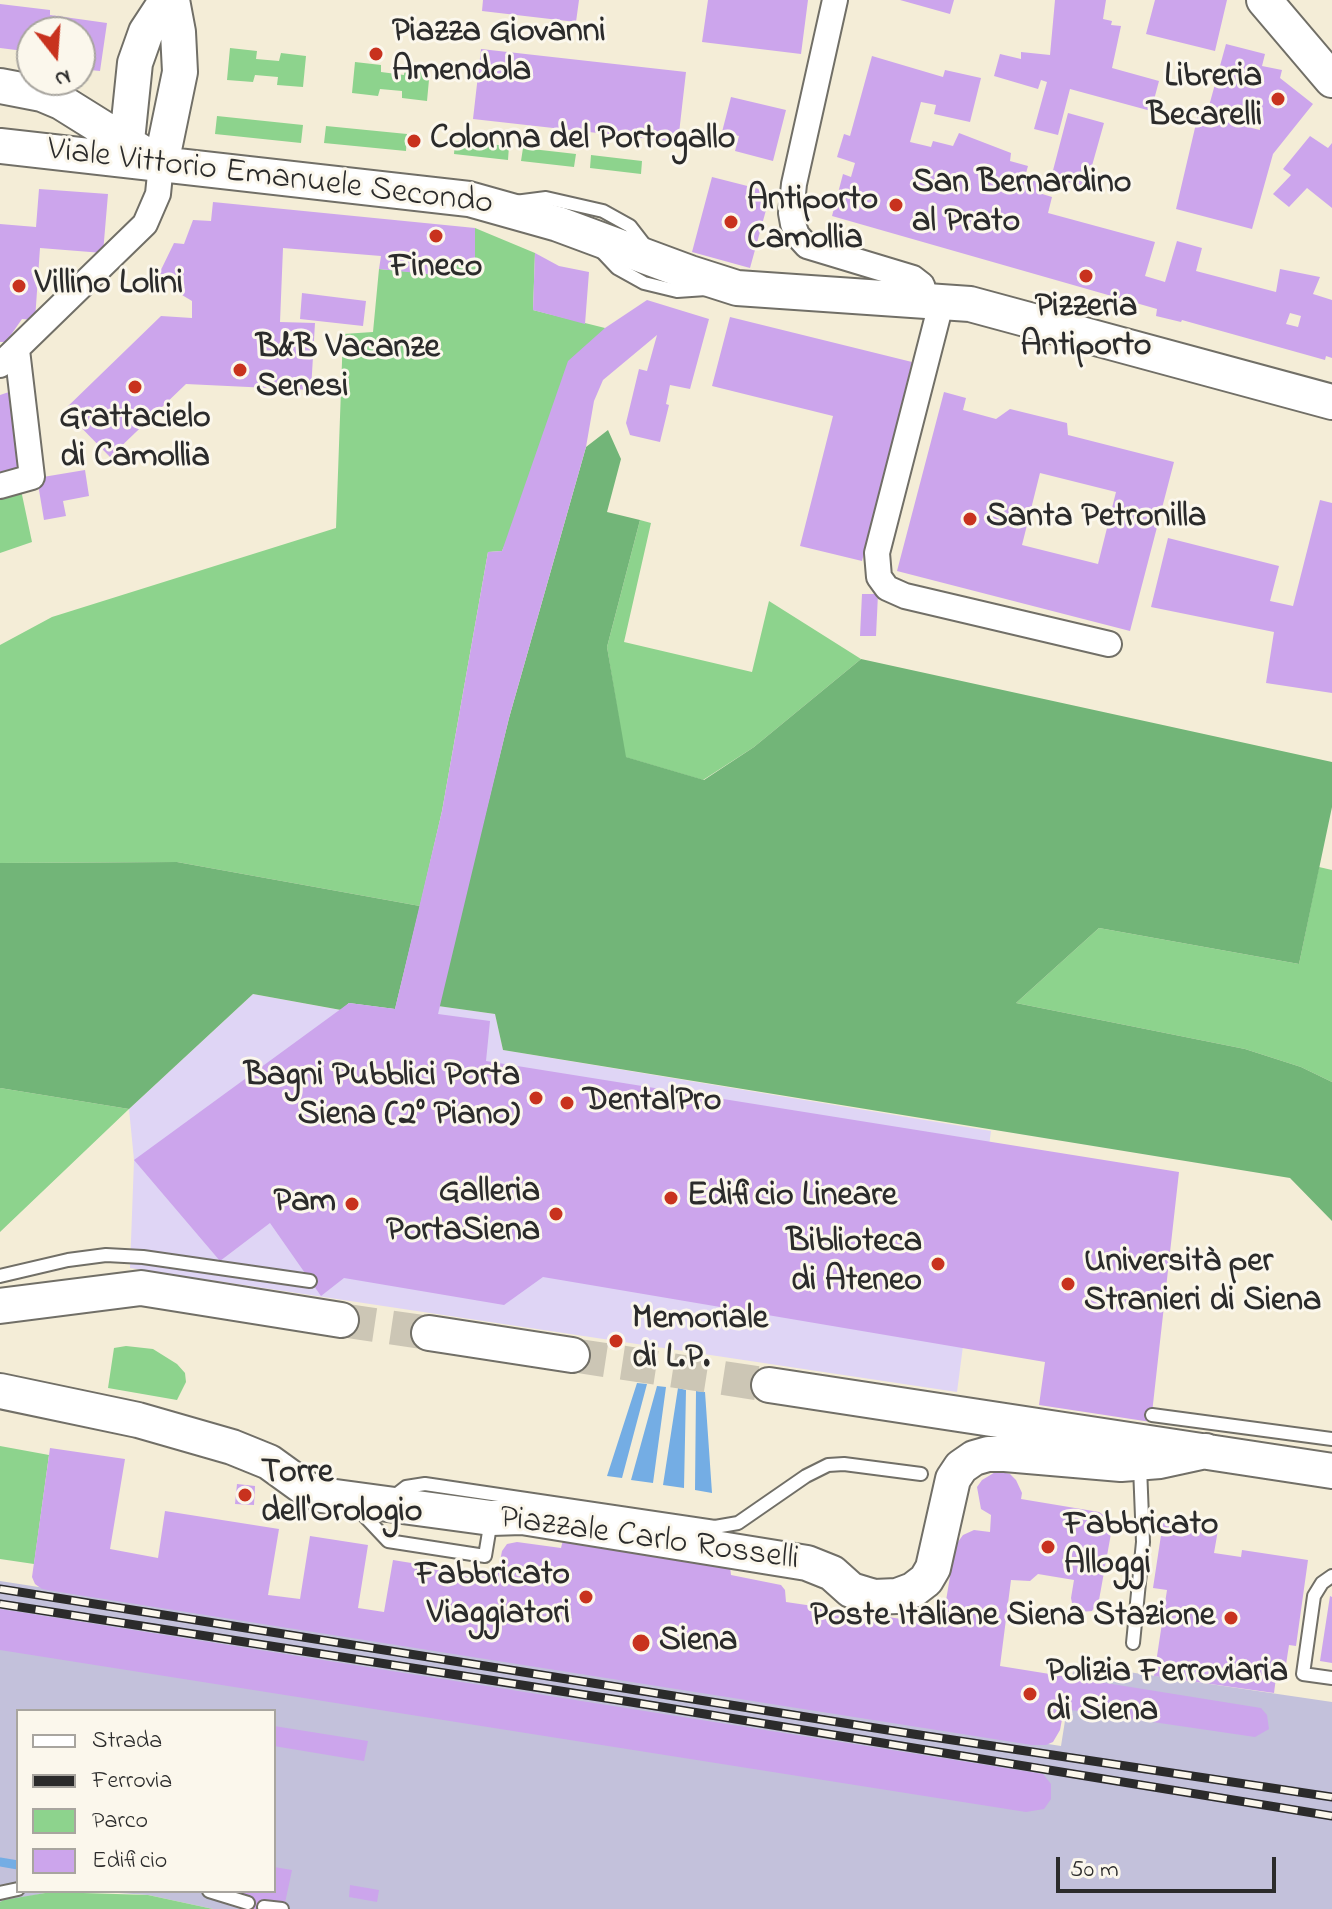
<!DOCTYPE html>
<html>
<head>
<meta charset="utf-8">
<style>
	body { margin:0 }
	#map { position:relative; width:1332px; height:1909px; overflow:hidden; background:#f4edd7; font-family:"Indie Flower",sans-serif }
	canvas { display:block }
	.legend { position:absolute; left:16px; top:1709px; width:260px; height:184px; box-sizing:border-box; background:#fbf7ec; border:2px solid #a8a59f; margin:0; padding:10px 14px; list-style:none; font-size:24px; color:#2b2b2b }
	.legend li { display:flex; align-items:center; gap:16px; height:40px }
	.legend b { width:40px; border:2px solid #a8a59f }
	.north { position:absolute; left:16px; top:16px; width:80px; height:80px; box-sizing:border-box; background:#fbf7ec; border:2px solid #a8a59f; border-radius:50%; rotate:163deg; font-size:22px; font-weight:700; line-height:32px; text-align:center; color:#2b2b2b }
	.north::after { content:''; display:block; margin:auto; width:28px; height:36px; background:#c8321e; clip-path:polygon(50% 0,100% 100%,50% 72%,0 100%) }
	.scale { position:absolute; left:1056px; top:1857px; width:220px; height:36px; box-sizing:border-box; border:4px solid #2b2b2b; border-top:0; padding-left:10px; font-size:24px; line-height:28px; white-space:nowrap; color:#2b2b2b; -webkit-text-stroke:6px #fbf7ec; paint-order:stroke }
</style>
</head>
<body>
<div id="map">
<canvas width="1332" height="1909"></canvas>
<ul class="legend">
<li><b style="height:10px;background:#fff"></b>Strada</li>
<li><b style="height:10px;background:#2b2b2b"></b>Ferrovia</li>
<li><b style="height:22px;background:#8dd38d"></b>Parco</li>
<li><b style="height:22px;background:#cca5ec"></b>Edificio</li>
</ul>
<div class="north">N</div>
<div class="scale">50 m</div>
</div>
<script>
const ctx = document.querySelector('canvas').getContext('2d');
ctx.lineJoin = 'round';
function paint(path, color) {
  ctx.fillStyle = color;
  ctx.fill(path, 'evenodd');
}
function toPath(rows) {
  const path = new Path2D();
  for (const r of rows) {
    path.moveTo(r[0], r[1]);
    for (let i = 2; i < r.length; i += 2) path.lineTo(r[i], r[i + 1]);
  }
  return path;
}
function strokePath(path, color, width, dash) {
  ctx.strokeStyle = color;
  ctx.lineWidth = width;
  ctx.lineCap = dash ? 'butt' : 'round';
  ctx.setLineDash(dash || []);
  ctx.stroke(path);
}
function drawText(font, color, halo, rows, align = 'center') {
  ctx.font = font + ' "Indie Flower",sans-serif';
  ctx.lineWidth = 6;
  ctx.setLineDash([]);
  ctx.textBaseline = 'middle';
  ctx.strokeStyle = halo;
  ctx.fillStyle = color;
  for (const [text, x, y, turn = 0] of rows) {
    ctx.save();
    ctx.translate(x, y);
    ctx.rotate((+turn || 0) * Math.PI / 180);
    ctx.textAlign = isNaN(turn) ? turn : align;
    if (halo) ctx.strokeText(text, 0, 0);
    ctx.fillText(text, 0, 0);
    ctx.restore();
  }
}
const built = toPath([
	[253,994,340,1010,349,1003,394,1009,397,1000,495,1014,503,1050,991,1131,957,1392,130,1268,134,1160,129,1109]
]);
const industrial = toPath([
	[0,1581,1061,1746,1074,1664,1332,1702,1332,1909,213,1909,148,1895,104,1892,51,1892,0,1902],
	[18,1711,274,1711,274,1891,18,1891]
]);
const green = toPath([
	[230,48,257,51,256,59,279,61,281,53,306,56,303,87,277,85,278,77,255,75,253,82,227,80],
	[355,62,381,65,381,72,404,75,405,67,430,69,427,101,402,98,402,91,380,89,378,96,352,93],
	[217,116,303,125,301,143,215,134],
	[326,126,407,134,406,151,324,143],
	[455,141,509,146,508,160,454,154],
	[523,148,576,154,574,167,521,161],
	[591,155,642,161,641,174,590,168],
	[475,228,535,253,533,310,605,328,502,551,488,552,442,811,420,906,177,862,0,863,0,645,52,617,336,528,343,334,373,332,379,269,446,275,447,260,474,262],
	[21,490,32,542,0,553,0,495],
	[640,520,651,523,624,642,752,672,769,601,861,659,754,747,703,780,625,757,607,647],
	[1319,867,1332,870,1332,1082,1301,1067,1245,1049,1016,1003,1099,928,1299,964],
	[0,1088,129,1109,0,1232],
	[126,1346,153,1349,177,1364,185,1373,186,1382,177,1400,108,1388,114,1348],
	[0,1446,49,1455,34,1564,0,1559],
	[51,1892,148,1895,213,1909,0,1909,0,1902,4,1900]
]);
const forest = toPath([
	[608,430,621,459,607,512,640,520,607,647,626,757,704,780,754,747,861,659,1332,762,1332,807,1299,964,1099,928,1016,1003,1245,1049,1301,1067,1332,1082,1332,1221,1290,1178,503,1050,495,1014,438,1006,509,718,586,447],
	[177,862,420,906,395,1009,349,1003,341,1010,253,994,129,1109,0,1088,0,863]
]);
const water = toPath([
	[637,1383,647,1384,622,1478,607,1476],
	[657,1386,666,1387,653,1483,631,1480],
	[678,1388,686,1390,684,1488,663,1485],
	[696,1391,705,1392,712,1493,695,1490]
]);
const stream = toPath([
	[0,1862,18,1865]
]);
const building = toPath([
	[483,0,579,0,576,22,482,11],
	[708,0,808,0,801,54,702,42],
	[900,0,954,0,950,14],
	[1055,0,1106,0,1103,19,1112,21,1111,25,1121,26,1112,68,1159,81,1151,111,1070,89,1058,135,1034,129,1047,82,1041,80,1038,89,994,76,1000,54,1021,59,1021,52,1050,55],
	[1155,0,1227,0,1215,51,1146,34],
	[0,4,50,10,50,15,107,23,100,71,80,69,80,32,32,32,32,52,0,48],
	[1226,44,1265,54,1262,66,1282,70,1280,78,1313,104,1273,154,1252,229,1176,209,1198,115,1260,130,1259,116,1249,114,1248,116,1209,106],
	[481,49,686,72,678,142,473,119],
	[872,56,943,77,945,70,981,78,970,122,934,114,936,105,921,102,910,142,931,147,933,141,953,146,959,133,1011,153,1010,161,1028,166,1026,173,1043,178,1039,193,1052,197,1048,213,1155,242,1145,276,1165,282,1177,241,1202,248,1196,271,1276,292,1280,269,1320,277,1313,294,1332,300,1332,358,1326,356,1325,360,1182,320,1181,322,1156,316,1157,309,832,216,843,174,851,177,855,163,837,157,844,134,850,136],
	[1290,313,1301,316,1298,327,1286,324],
	[731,97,786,110,773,161,735,151,739,136,722,132],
	[1068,113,1104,123,1086,187,1051,178],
	[1310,136,1328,148,1332,143,1332,208,1307,188,1289,207,1273,194,1291,175,1283,169],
	[712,177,771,192,750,268,692,252],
	[39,189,108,194,103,253,40,248,35,320,22,319,6,342,0,342,0,224,36,227],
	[213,202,475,228,475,263,447,260,446,276,379,269,381,256,283,248,280,322,315,323,311,390,186,384,110,457,64,410,161,316,192,318,192,301,177,292,184,286,158,276,174,243,184,244,193,220,211,221],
	[535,253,559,266,589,272,585,324,533,310],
	[302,293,366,301,363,326,300,319],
	[647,300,709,319,690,389,670,385,666,404,669,405,660,442,630,435,626,423,639,369,647,371,657,335,603,380,594,401,586,447,509,718,438,1014,490,1021,486,1061,1179,1172,1151,1422,1039,1405,1045,1362,543,1277,504,1305,344,1278,321,1296,270,1223,220,1261,134,1160,349,1003,395,1009,442,811,488,552,502,551,568,361,605,328],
	[730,317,912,362,862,561,800,546,833,416,712,386],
	[18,389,30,470,0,478,0,395],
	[944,392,966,398,963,410,996,419,1010,409,1067,423,1068,435,1174,462,1130,631,897,571],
	[1040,473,1116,492,1098,564,1022,545],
	[85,470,89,496,63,501,66,516,44,520,37,478],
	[1320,500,1332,503,1332,693,1266,683,1274,632,1151,607,1168,538,1279,566,1270,601,1293,606],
	[862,594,878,594,876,636,860,636],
	[50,1448,125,1459,110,1549,158,1558,165,1511,279,1529,268,1595,300,1599,310,1536,368,1545,358,1608,384,1612,393,1560,497,1577,502,1551,507,1544,517,1542,561,1548,563,1540,730,1566,731,1575,781,1585,785,1590,786,1602,942,1625,955,1546,963,1535,974,1530,990,1532,991,1515,981,1509,977,1487,982,1480,997,1471,1010,1474,1016,1480,1022,1493,1021,1499,1099,1512,1108,1518,1112,1528,1099,1600,1092,1611,1081,1612,1073,1608,1071,1598,1074,1580,1038,1574,1030,1581,1011,1580,1000,1666,1261,1708,1267,1715,1269,1729,1255,1737,1064,1709,1060,1730,1053,1742,1046,1745,1032,1745,53,1591,42,1589,35,1584,32,1577],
	[237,1484,255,1486,254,1505,235,1504],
	[1163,1522,1218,1530,1214,1553,1241,1557,1242,1550,1308,1560,1296,1646,1289,1645,1285,1671,1277,1670,1274,1693,1154,1676,1167,1590,1153,1588],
	[1330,1596,1332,1597,1332,1663,1320,1661],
	[0,1609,1043,1774,1051,1784,1051,1799,1044,1809,1026,1812,0,1650],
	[274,1726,368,1741,364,1761,274,1746],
	[274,1867,292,1870,285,1903,266,1899,264,1909,247,1909,249,1896,241,1895,242,1891,274,1891],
	[350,1885,379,1890,377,1902,349,1897]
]);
const secondaryTunnel = toPath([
	[341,1320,429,1333],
	[572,1355,769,1385]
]);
const lane = toPath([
	[515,202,546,198,603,211,630,226,647,248],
	[601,251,617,268,644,283,677,291,706,289],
	[0,1276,68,1260,106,1255,143,1257,310,1281],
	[1152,1415,1332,1439],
	[392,1498,406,1487,425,1484,715,1527,738,1523,806,1476,828,1465,844,1464,921,1474],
	[356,1507,388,1541,485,1556,491,1520],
	[1332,1576,1322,1583,1314,1596,1303,1674,1332,1678],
	[1133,1643,1143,1542,1140,1467],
	[209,1891,248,1903],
	[0,1893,18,1889],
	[264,1907,282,1909]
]);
const street = toPath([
	[835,0,794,184,791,213,793,224,797,235,807,246,913,278,922,285,926,299],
	[942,300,877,553,879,577,887,588,905,596,1109,644],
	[0,365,145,224,158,194,161,164],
	[0,486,32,477,17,350]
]);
const secondary = toPath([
	[1264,0,1332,80],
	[0,86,42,94,61,102,154,160],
	[0,146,469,199,558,224,690,273,737,288,970,304,1332,402],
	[125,160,135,63,146,32,167,0],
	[161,164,180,72,178,32,172,0],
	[0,1306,141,1288,341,1320],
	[429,1333,572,1355],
	[769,1385,1332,1471],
	[0,1391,138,1420,232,1447,269,1462,305,1488,321,1495,491,1518,522,1517,807,1563,832,1573,851,1590,874,1597,897,1596,913,1590,926,1580,933,1568,953,1479,961,1467,974,1458,988,1454,1005,1454,1121,1464,1160,1461,1206,1451]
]);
const rail = toPath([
	[0,1589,913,1734,1332,1797],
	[0,1604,631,1702,1332,1816]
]);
const markers = [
	[376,54,8,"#c8321e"],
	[1278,99,8,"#c8321e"],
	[414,141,8,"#c8321e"],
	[896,205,8,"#c8321e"],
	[731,222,8,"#c8321e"],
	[436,236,8,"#c8321e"],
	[1086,276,8,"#c8321e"],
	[19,286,8,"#c8321e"],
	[240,370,8,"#c8321e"],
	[135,387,8,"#c8321e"],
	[970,519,8,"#c8321e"],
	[536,1098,8,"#c8321e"],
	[567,1103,8,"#c8321e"],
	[671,1198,8,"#c8321e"],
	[352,1204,8,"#c8321e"],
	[556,1214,8,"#c8321e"],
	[938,1264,8,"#c8321e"],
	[1068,1284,8,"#c8321e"],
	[616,1341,8,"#c8321e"],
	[245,1495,8,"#c8321e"],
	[1048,1547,8,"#c8321e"],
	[586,1597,8,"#c8321e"],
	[1231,1618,8,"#c8321e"],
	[641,1643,10,"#c8321e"],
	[1030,1694,8,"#c8321e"]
];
const poiNames = [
	["Piazza Giovanni",392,34],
	["Amendola",392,73],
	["Libreria",1262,79,"right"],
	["Becarelli",1262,118,"right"],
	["Colonna del Portogallo",430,141],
	["San Bernardino",912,185],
	["al Prato",912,224],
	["Antiporto",747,202],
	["Camollia",747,241],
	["Fineco",436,269,"center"],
	["Villino Lolini",35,286],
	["Pizzeria",1086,309,"center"],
	["Antiporto",1086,348,"center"],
	["B&B Vacanze",256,350],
	["Senesi",256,389],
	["Grattacielo",135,420,"center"],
	["di Camollia",135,459,"center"],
	["Santa Petronilla",986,519],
	["Bagni Pubblici Porta",520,1078,"right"],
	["Siena (2° Piano)",520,1117,"right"],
	["DentalPro",583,1103],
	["Galleria",540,1194,"right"],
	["PortaSiena",540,1233,"right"],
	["Edificio Lineare",687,1198],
	["Pam",336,1204,"right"],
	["Biblioteca",922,1244,"right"],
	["di Ateneo",922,1283,"right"],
	["Università per",1084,1264],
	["Stranieri di Siena",1084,1303],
	["Memoriale",632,1321],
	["di L.P.",632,1360],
	["Torre",261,1475],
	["dell'Orologio",261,1514],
	["Fabbricato",1064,1527],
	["Alloggi",1064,1566],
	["Fabbricato",570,1577,"right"],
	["Viaggiatori",570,1616,"right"],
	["Poste Italiane Siena Stazione",1215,1618,"right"],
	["Siena",659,1643],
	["Polizia Ferroviaria",1046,1674],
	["di Siena",1046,1713]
];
const streetNames = [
	["Viale Vittorio Emanuele Secondo",270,179,7],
	["Piazzale Carlo Rosselli",649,1541,8]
];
paint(built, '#dfd5f5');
paint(industrial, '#c3c1db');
paint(green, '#8dd38d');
paint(forest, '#72b578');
paint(water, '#74ade4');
strokePath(stream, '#74ade4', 9);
paint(building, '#cca5ec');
strokePath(secondaryTunnel, '#ccc6b5', 34, [34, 17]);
strokePath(lane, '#716f67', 16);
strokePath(street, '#716f67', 28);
strokePath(secondary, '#716f67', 38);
strokePath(lane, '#fff', 12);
strokePath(street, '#fff', 24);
strokePath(secondary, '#fff', 34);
strokePath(rail, '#2b2b2b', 9);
strokePath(rail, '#fbf7ec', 6, [18]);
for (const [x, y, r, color] of markers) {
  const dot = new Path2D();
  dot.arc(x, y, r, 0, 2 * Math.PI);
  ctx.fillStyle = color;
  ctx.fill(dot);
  strokePath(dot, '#fbf7ec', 3);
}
drawText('bold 34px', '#2b2b2b', '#fbf7ec', poiNames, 'left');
drawText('34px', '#2b2b2b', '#fbf7ec', streetNames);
</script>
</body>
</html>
